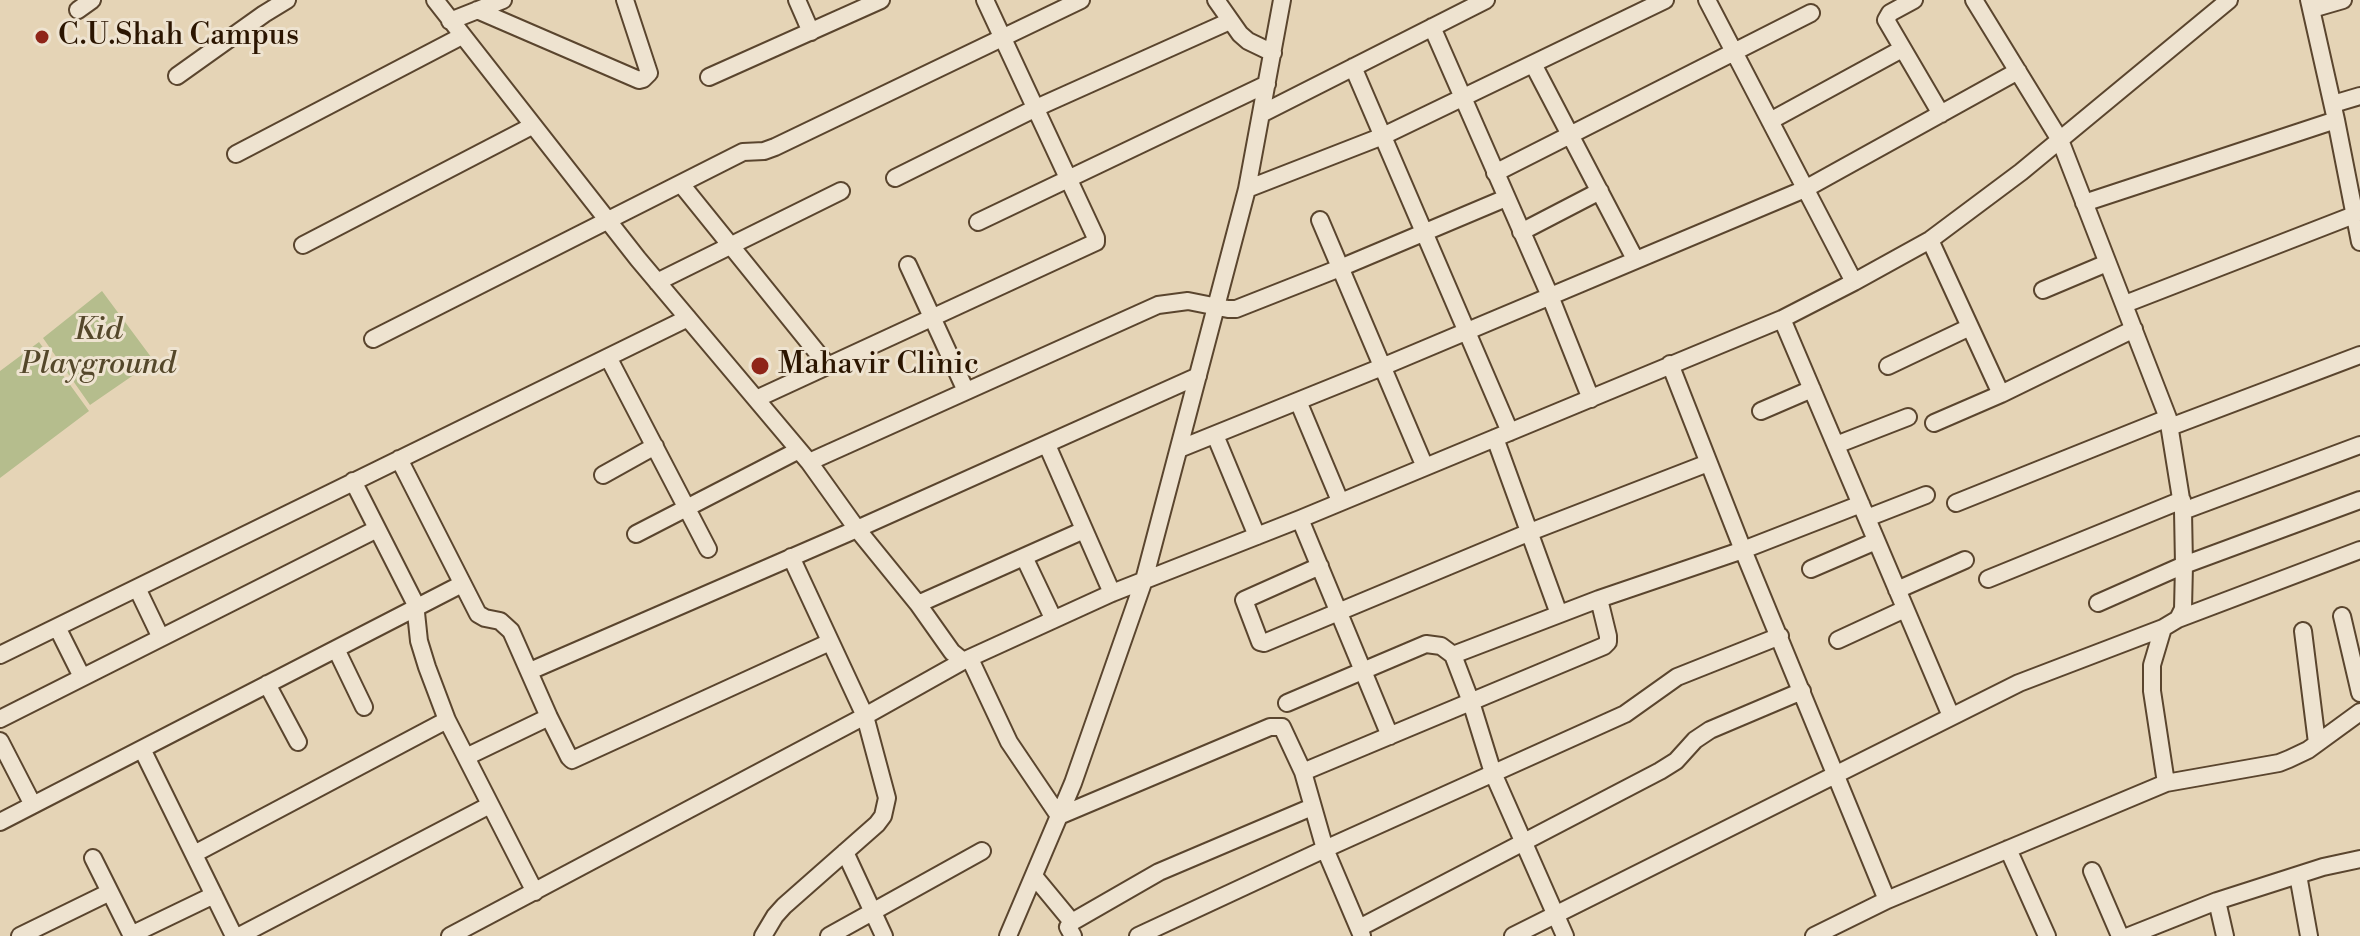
<!DOCTYPE html>
<html>
<head>
<meta charset="utf-8">
<style>
	body { margin:0 }
	canvas { display:block; background:#e5d4b6 }
</style>
</head>
<body>
<canvas width="2360" height="936"></canvas>
<script>
const ctx = document.querySelector('canvas').getContext('2d');
ctx.lineJoin = 'round';
function paint(path, color) {
  ctx.fillStyle = color;
  ctx.fill(path, 'evenodd');
}
function toPath(rows) {
  const path = new Path2D();
  for (const r of rows) {
    path.moveTo(r[0], r[1]);
    for (let i = 2; i < r.length; i += 2) path.lineTo(r[i], r[i + 1]);
  }
  return path;
}
function strokePath(path, color, width, dash) {
  ctx.strokeStyle = color;
  ctx.lineWidth = width;
  ctx.lineCap = dash ? 'butt' : 'round';
  ctx.setLineDash(dash || []);
  ctx.stroke(path);
}
function drawText(font, color, halo, rows, align = 'center') {
  ctx.font = font + ' "Libre Bodoni",serif';
  ctx.lineWidth = 6;
  ctx.setLineDash([]);
  ctx.textBaseline = 'middle';
  ctx.strokeStyle = halo;
  ctx.fillStyle = color;
  for (const [text, x, y, turn = 0] of rows) {
    ctx.save();
    ctx.translate(x, y);
    ctx.rotate((+turn || 0) * Math.PI / 180);
    ctx.textAlign = isNaN(turn) ? turn : align;
    if (halo) ctx.strokeText(text, 0, 0);
    ctx.fillText(text, 0, 0);
    ctx.restore();
  }
}
const green = toPath([
	[102,291,154,361,90,405,43,338],
	[39,342,89,411,0,478,0,371]
]);
const minor = toPath([
	[435,0,638,259,809,462,857,529,918,604,952,652,963,661,1112,593,1300,519,1782,319,1854,282,1930,240,2021,172,2229,0],
	[797,0,811,32],
	[1216,0,1240,34,1248,41,1273,53],
	[1707,0,1854,282],
	[1914,0,1890,13,1886,20,1941,114],
	[1974,0,2060,140,2168,418,2183,511,2184,565,2183,609,2178,619,2163,628,2152,665,2152,691,2166,783],
	[2309,0,2336,120,2360,242],
	[2312,9,2343,0],
	[78,10,92,0],
	[477,10,639,80,643,79,649,73,625,0],
	[450,21,503,0],
	[1432,27,1550,296,1591,399],
	[1533,64,1635,259],
	[1353,67,1510,432],
	[177,76,264,14,287,0],
	[709,77,881,0],
	[2333,104,2360,96],
	[1261,114,1486,0],
	[1770,121,1902,49],
	[236,154,462,36],
	[1495,173,1811,13],
	[895,178,1036,108,1230,21],
	[681,184,828,366],
	[1247,189,1383,136,1665,0],
	[2084,203,2336,120],
	[1320,220,1425,467],
	[978,222,1267,84],
	[1521,232,1600,191],
	[1930,240,2001,394],
	[303,245,532,126],
	[908,265,966,391],
	[657,282,841,191],
	[2043,290,2107,263],
	[2125,304,2354,215],
	[1782,319,1951,716],
	[373,339,743,152,764,151,775,147,1081,0],
	[608,357,708,549],
	[1670,364,1743,550,1887,900],
	[1888,366,1970,327],
	[756,399,1096,242,1096,238,985,0],
	[1298,401,1340,501],
	[1761,411,1812,389],
	[1934,423,2001,394,2134,329],
	[2170,427,2360,355],
	[1215,435,1257,536],
	[1495,438,1559,614],
	[1047,445,1112,593],
	[1836,445,1908,417],
	[1179,449,1382,367,1805,189,2018,71],
	[399,459,478,614,485,618,500,621,511,631,549,717,569,757,572,760,830,642],
	[809,462,1158,305,1188,301,1228,309,1236,309,1340,268,1506,198],
	[603,475,655,446],
	[353,481,415,603,419,641,427,667,447,720,535,892],
	[1956,503,2168,418],
	[2183,511,2360,445],
	[1867,518,1926,495],
	[1300,519,1390,736],
	[636,534,799,450],
	[1024,557,1053,618],
	[1320,566,1244,600,1260,642,1264,643,1530,532,1708,463],
	[1811,569,1876,541],
	[1988,579,2182,500],
	[137,588,161,638],
	[1897,590,1965,560],
	[2098,603,2184,565,2360,500],
	[918,604,1084,530],
	[2342,616,2360,693],
	[2178,619,2360,550],
	[57,627,82,677],
	[2303,631,2317,743],
	[1838,640,1905,609],
	[336,649,364,707],
	[0,655,688,318],
	[1453,655,1599,599,1743,550,1861,504],
	[970,659,1009,742,1059,816,1270,727,1282,727,1303,772,1325,849,1362,936],
	[530,671,857,529,1198,376],
	[267,684,298,742],
	[1287,703,1426,644,1441,646,1453,655,1471,702,1493,773,1565,936],
	[0,719,377,529],
	[0,741,33,805],
	[142,749,234,936],
	[466,757,549,717],
	[1303,772,1604,646,1608,642,1608,636,1599,599],
	[0,822,462,584],
	[2008,849,2047,936],
	[845,852,884,936],
	[194,854,447,720],
	[93,858,132,936],
	[2092,871,2120,936],
	[2298,875,2309,936],
	[1034,876,1072,922],
	[2217,901,2225,936],
	[1359,928,1660,771,1676,761,1695,740,1710,730,1802,691],
	[131,935,214,895],
	[20,936,110,892],
	[239,936,490,805],
	[450,936,865,716,963,661],
	[763,936,775,916,784,906,877,824,883,816,887,798,865,716,791,557],
	[829,936,982,851],
	[1008,936,1073,783,1144,580,1247,189,1282,0],
	[1073,936,1068,927,1072,922,1159,872,1312,807],
	[1138,936,1325,849,1625,714,1677,677,1780,636],
	[1513,936,2019,683,2163,628],
	[1814,936,1887,900,2166,783,2279,763,2289,759,2308,750,2360,712],
	[2129,936,2217,901,2323,867,2360,859]
]);
const markers = [
	[42,37,8,"#8f2418"],
	[760,366,10,"#8f2418"]
];
const poiNames = [
	["C.U.Shah Campus",58,37],
	["Mahavir Clinic",778,366]
];
const parkNames = [
	["Kid",98,332],
	["Playground",98,366]
];
paint(green, '#b5bd8d');
strokePath(minor, '#5a452e', 20);
strokePath(minor, '#eee3d0', 16);
for (const [x, y, r, color] of markers) {
  const dot = new Path2D();
  dot.arc(x, y, r, 0, 2 * Math.PI);
  ctx.fillStyle = color;
  ctx.fill(dot);
  strokePath(dot, '#eee3d0', 3);
}
drawText('30px', '#2b1500', '#eee3d0', poiNames, 'left');
drawText('italic 30px', '#54472a', '#eee3d0', parkNames);
</script>
</body>
</html>
